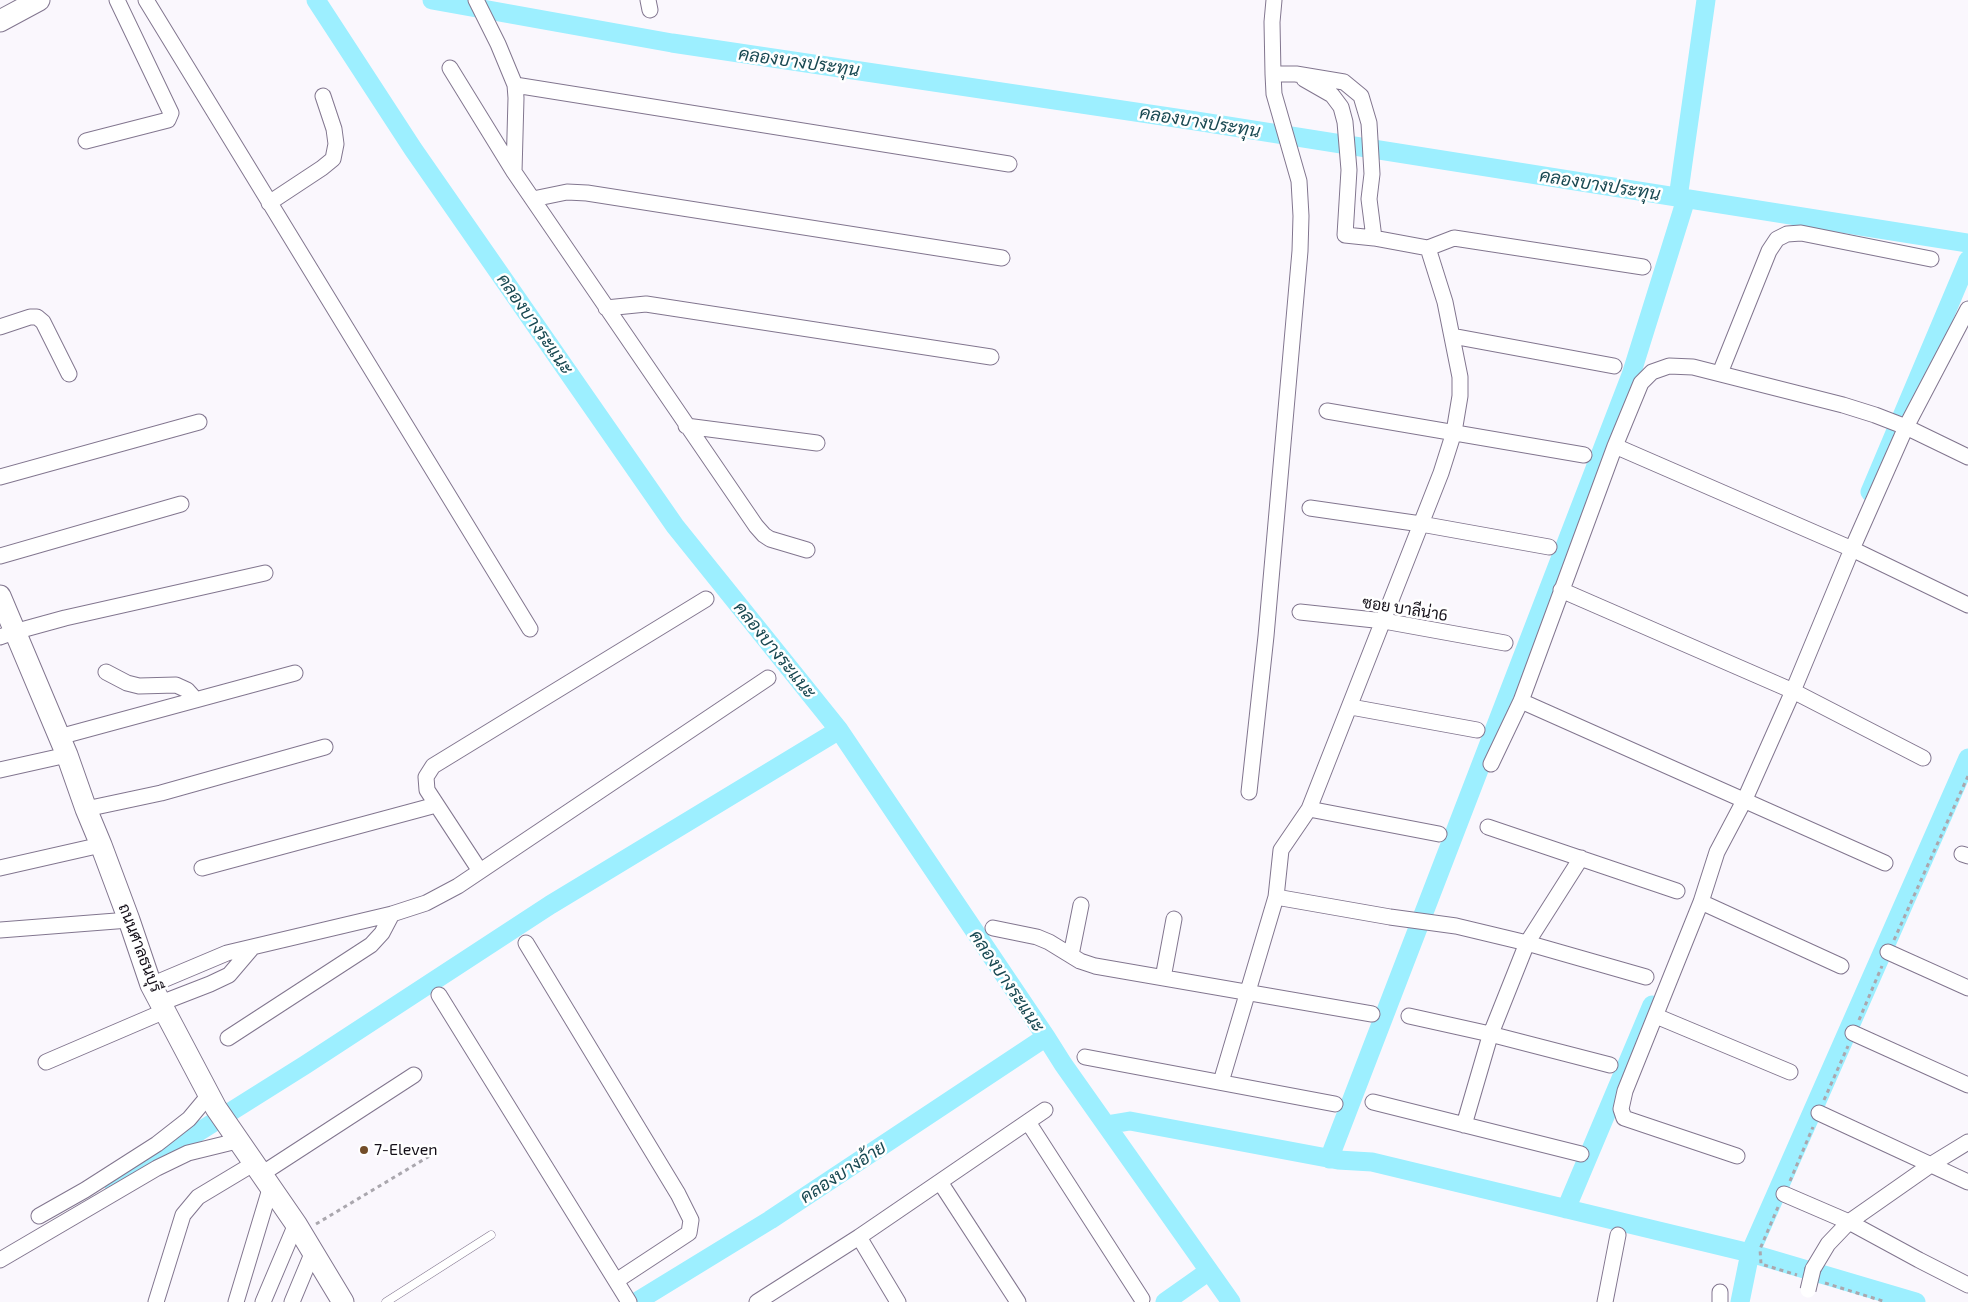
<!DOCTYPE html>
<html>
<head>
<meta charset="utf-8">
<style>
	body { margin:0 }
	canvas { display:block; background:#faf7fd }
</style>
</head>
<body>
<canvas width="1968" height="1302"></canvas>
<script>
const ctx = document.querySelector('canvas').getContext('2d');
ctx.lineJoin = 'round';
function toPath(rows) {
  const path = new Path2D();
  for (const r of rows) {
    path.moveTo(r[0], r[1]);
    for (let i = 2; i < r.length; i += 2) path.lineTo(r[i], r[i + 1]);
  }
  return path;
}
function strokePath(path, color, width, dash) {
  ctx.strokeStyle = color;
  ctx.lineWidth = width;
  ctx.lineCap = dash ? 'butt' : 'round';
  ctx.setLineDash(dash || []);
  ctx.stroke(path);
}
function drawText(font, color, halo, rows, align = 'center') {
  ctx.font = font + ' "Exo 2",Sarabun,sans-serif';
  ctx.lineWidth = 5;
  ctx.setLineDash([]);
  ctx.textBaseline = 'middle';
  ctx.strokeStyle = halo;
  ctx.fillStyle = color;
  for (const [text, x, y, turn = 0] of rows) {
    ctx.save();
    ctx.translate(x, y);
    ctx.rotate((+turn || 0) * Math.PI / 180);
    ctx.textAlign = isNaN(turn) ? turn : align;
    if (halo) ctx.strokeText(text, 0, 0);
    ctx.fillText(text, 0, 0);
    ctx.restore();
  }
}
const canal = toPath([
	[316,0,413,149,675,526,839,730,1046,1037,1063,1064,1231,1302],
	[432,0,672,43,1196,121,1968,243],
	[1678,198,1706,0],
	[1870,492,1968,260],
	[1106,1125,1130,1121,1338,1160,1372,1162,1750,1253,1916,1302],
	[1329,1159,1631,375,1686,199],
	[114,1185,305,1065,550,905,839,730],
	[1566,1209,1652,1005],
	[636,1302,770,1220,1046,1037],
	[1165,1302,1209,1271],
	[1740,1302,1750,1253,1968,758]
]);
const path = toPath([
	[1894,940,1968,776],
	[1859,1020,1882,966],
	[1824,1100,1848,1046],
	[1790,1181,1813,1127],
	[1778,1207,1760,1249,1761,1264,1797,1275],
	[316,1224,438,1151],
	[1825,1283,1886,1302]
]);
const lane = toPath([
	[386,1302,491,1235]
]);
const street = toPath([
	[146,0,530,629],
	[476,0,498,44,515,85,516,98,514,172,756,526,764,535,770,539,807,550],
	[648,0,650,10],
	[1274,0,1272,22,1273,74,1296,74,1344,82,1361,96,1369,123,1372,174,1369,199,1374,238],
	[450,68,514,172],
	[1304,79,1332,95,1341,107,1345,122,1349,170,1345,235,1374,238,1428,248],
	[515,85,1009,164],
	[86,141,168,120,171,113,117,0],
	[533,199,567,192,587,193,1002,258],
	[269,203,322,168,333,159,336,144,334,129,323,96],
	[1428,248,1454,238,1643,267],
	[606,308,646,304,991,357],
	[0,327,30,317,37,317,43,322,69,374],
	[1452,336,1614,366],
	[1720,373,1769,251,1777,239,1787,234,1801,233,1931,259],
	[1327,411,1584,455],
	[686,426,817,443],
	[1615,446,1852,549,1968,605],
	[0,477,199,422],
	[1310,508,1421,524,1549,547],
	[0,556,181,504],
	[1561,590,1793,691,1923,758],
	[1300,612,1384,621,1505,643],
	[0,637,14,632,65,618,265,573],
	[106,672,127,683,139,686,176,685,187,690,196,700],
	[1521,701,1885,863],
	[1351,707,1477,730],
	[59,737,295,673],
	[1491,764,1521,701,1615,446,1641,383,1652,372,1669,366,1693,367,1843,405,1875,415,1906,427,1968,457],
	[0,770,67,755],
	[1249,792,1266,636,1300,251,1301,216,1299,181,1274,94,1273,74],
	[86,809,161,793,325,747],
	[1309,809,1439,834],
	[1488,827,1677,891],
	[1962,854,1968,856],
	[0,868,101,845],
	[202,868,436,805],
	[480,871,427,790,426,777,433,766,706,599],
	[1276,897,1390,917,1456,926,1527,943,1646,977],
	[1701,902,1841,966],
	[993,928,1037,937,1049,942,1080,961,1095,966,1372,1014],
	[0,930,129,920],
	[526,943,678,1194,691,1220,689,1233,616,1281],
	[1888,952,1968,988],
	[1071,955,1081,905],
	[1163,978,1174,919],
	[151,985,227,953,392,914,426,903,458,886,768,678],
	[439,995,629,1302],
	[161,1003,210,984,229,975,252,948],
	[1409,1016,1490,1034,1610,1065],
	[1656,1016,1790,1072],
	[1853,1033,1968,1085],
	[228,1038,371,945,382,933,392,914],
	[1085,1057,1335,1104],
	[46,1062,165,1011],
	[1221,1082,1276,897,1281,850,1309,809,1441,473,1454,432,1460,396,1460,377,1445,302,1428,248],
	[1373,1102,1581,1154],
	[1819,1113,1968,1182],
	[1028,1122,1142,1299],
	[1464,1125,1490,1036,1527,943,1581,858],
	[1737,1156,1624,1118,1621,1109,1625,1091,1701,902,1717,852,1745,799,1793,691,1852,549,1906,427,1968,309],
	[260,1175,414,1075],
	[940,1182,1018,1302],
	[1784,1194,1849,1222,1919,1260,1968,1285],
	[39,1216,85,1190,157,1144,189,1119,209,1095],
	[859,1237,898,1302],
	[0,1260,157,1168,188,1153,237,1141],
	[1813,1269,1828,1244,1849,1222,1932,1164,1968,1142],
	[156,1302,183,1215,198,1197,253,1164],
	[236,1302,270,1189],
	[263,1302,296,1224],
	[292,1302,312,1254],
	[757,1302,859,1237,1045,1110],
	[1605,1302,1618,1235],
	[1720,1302,1720,1292]
]);
const secondary = toPath([
	[0,21,39,0],
	[0,596,67,755,86,809,101,845,129,920,151,985,216,1108,296,1224,343,1302]
]);
const streetBridge = toPath([
	[1808,1290,1813,1269]
]);
const markers = [
	[364,1150,5,"#734d29"]
];
const streetNames = [
	["ซอย บาลีน่า6",1405,609,9],
	["ถนนศาลธนบุรี",140,948,69]
];
const poiNames = [
	["7-Eleven",374,1150]
];
const waterNames = [
	["คลองบางประทุน",799,62,8],
	["คลองบางประทุน",1200,122,9],
	["คลองบางประทุน",1600,185,9],
	["คลองบางระแนะ",535,324,55],
	["คลองบางระแนะ",775,650,51],
	["คลองบางระแนะ",1007,981,56],
	["คลองบางอ้าย",843,1172,-33]
];
strokePath(canal, '#9defff', 19);
strokePath(lane, '#82768f', 9);
strokePath(street, '#82768f', 17);
strokePath(secondary, '#82768f', 23);
strokePath(path, '#aaa7ae', 3, [4, 4]);
strokePath(lane, '#fff', 8);
strokePath(street, '#fff', 15);
strokePath(secondary, '#fff', 21);
strokePath(streetBridge, '#82768f', 17, []);
strokePath(streetBridge, '#fff', 15);
for (const [x, y, r, color] of markers) {
  const dot = new Path2D();
  dot.arc(x, y, r, 0, 2 * Math.PI);
  ctx.fillStyle = color;
  ctx.fill(dot);
  strokePath(dot, '#fff', 2);
}
drawText('16px', '#140f18', '#fff', streetNames);
drawText('16px', '#140f18', '#fff', poiNames, 'left');
drawText('italic 18px', '#194952', '#fff', waterNames);
</script>
</body>
</html>
